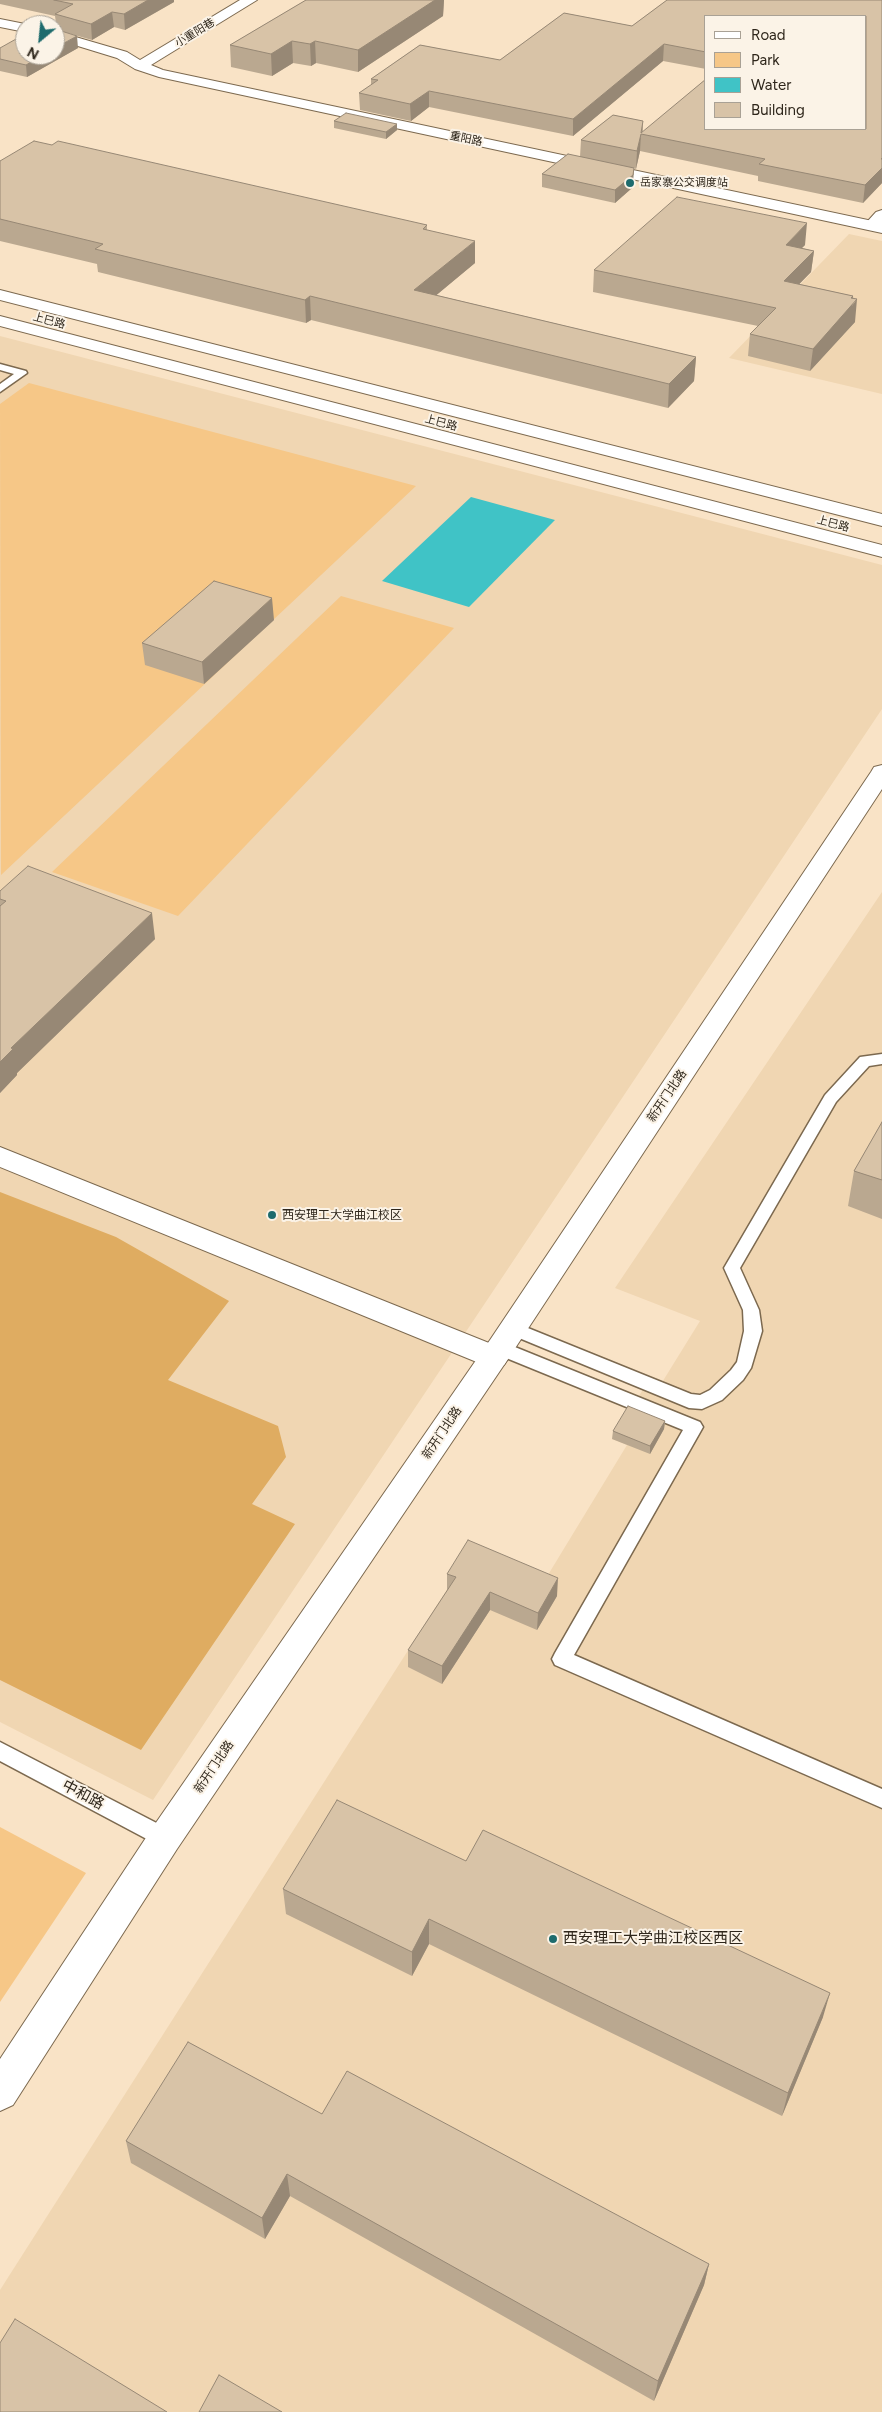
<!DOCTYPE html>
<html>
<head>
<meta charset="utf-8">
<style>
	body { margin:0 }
	#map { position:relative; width:882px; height:2412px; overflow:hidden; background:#f9e3c6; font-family:Figtree,sans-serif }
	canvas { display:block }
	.legend { position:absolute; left:704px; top:15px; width:162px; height:115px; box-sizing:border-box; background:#fbf3e7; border:1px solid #a9a195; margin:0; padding:6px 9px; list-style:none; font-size:15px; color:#2e261b }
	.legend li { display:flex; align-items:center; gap:10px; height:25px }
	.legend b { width:25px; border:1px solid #a9a195 }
	.north { position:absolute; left:15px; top:15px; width:50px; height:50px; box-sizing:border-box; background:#fbf3e7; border:1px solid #a9a195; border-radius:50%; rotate:208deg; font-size:14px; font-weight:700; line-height:20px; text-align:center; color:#2e261b }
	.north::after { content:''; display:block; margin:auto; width:18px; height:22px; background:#1e6b6d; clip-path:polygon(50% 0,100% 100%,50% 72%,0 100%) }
</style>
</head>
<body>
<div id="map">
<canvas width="882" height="2412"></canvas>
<ul class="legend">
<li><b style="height:6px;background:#fff"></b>Road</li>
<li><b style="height:14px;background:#f6c787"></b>Park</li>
<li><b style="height:14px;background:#40c3c6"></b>Water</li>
<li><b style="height:14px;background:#d8c3a7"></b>Building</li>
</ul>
<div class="north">N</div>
</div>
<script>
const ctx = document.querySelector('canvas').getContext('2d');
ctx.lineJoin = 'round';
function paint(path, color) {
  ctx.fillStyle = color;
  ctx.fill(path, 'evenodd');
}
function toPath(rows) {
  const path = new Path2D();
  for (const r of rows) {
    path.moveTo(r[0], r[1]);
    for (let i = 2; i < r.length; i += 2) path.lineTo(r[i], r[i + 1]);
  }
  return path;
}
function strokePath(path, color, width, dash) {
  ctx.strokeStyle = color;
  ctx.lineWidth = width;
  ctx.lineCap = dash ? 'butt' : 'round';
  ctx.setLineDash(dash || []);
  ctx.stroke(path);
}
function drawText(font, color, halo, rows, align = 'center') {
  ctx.font = font + ' Figtree,"Noto Sans SC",sans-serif';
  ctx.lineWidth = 4;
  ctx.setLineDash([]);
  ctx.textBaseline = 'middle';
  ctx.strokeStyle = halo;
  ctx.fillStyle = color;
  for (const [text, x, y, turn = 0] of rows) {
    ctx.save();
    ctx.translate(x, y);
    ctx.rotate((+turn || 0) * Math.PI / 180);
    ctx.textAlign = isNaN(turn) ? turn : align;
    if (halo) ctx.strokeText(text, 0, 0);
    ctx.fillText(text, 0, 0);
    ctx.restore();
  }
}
const built = toPath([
	[849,234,882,241,882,394,729,358],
	[0,336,882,565,882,709,153,1800,0,1722],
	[882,892,882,2412,0,2412,0,2290,467,1558,540,1588,627,1445,612,1439,649,1380,661,1384,700,1321,615,1288]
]);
const green = toPath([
	[29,383,416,486,1,875,0,404],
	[341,596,454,628,178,916,52,872],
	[0,1827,86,1873,0,2002]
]);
const forest = toPath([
	[0,1192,116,1237,229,1301,168,1380,278,1426,286,1457,252,1504,295,1524,141,1750,0,1680]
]);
const water = toPath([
	[471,497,555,520,469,607,382,581]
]);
const lane = toPath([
	[0,364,26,371,27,373,0,392,0,384,14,374,0,370,0,364],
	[882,1054,882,1064,869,1066,836,1102,740,1268,759,1310,762,1331,751,1368,743,1380,722,1400,702,1409,689,1408,507,1333,504,1328,507,1323,513,1322,691,1394,700,1395,710,1390,731,1370,737,1362,744,1331,743,1310,724,1268,825,1095,860,1057,882,1054],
	[500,1341,700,1422,703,1427,574,1655,882,1789,882,1808,555,1665,552,1659,555,1653,683,1430,494,1353,491,1348,494,1343,500,1341],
	[0,1742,172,1831,175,1838,172,1845,165,1847,158,1845,0,1761,0,1742]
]);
const street = toPath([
	[882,210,882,225,878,229,866,229,864,226,866,223,876,212,882,210],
	[0,1147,504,1349,509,1357,504,1365,494,1368,484,1365,0,1167,0,1147]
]);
const secondary = toPath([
	[240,0,257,0,151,65,163,70,882,223,882,233,159,77,135,69,117,58,55,39,55,31,127,52,140,60,240,0],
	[0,19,30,25,25,25,25,32,0,27,0,19],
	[0,290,882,514,882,526,0,300,0,290],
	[0,316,882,545,882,557,0,326,0,316],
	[882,765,882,789,510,1356,177,1849,13,2105,0,2111,0,2059,153,1827,490,1340,871,772,874,767,882,765]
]);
const wall = toPath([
	[0,0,174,0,174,2,125,30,114,27,92,40,57,30,55,16,0,4],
	[306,0,444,0,443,16,358,72,316,63,311,66,293,63,272,76,231,67,230,45],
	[667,0,882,0,882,183,863,203,758,181,758,176,640,151,636,169,634,168,633,181,632,188,615,203,542,187,542,174,568,154,580,157,581,140,613,115,643,121,643,132,706,79,706,129,866,129,866,16,706,16,706,69,663,61,573,136,429,107,411,121,360,110,359,93,371,85,371,79,420,45,500,60,564,13,632,26],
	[0,48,78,48,27,77,0,71],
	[334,121,397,124,397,130,386,139,334,128],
	[0,161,427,225,427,230,475,263,436,295,696,357,694,381,668,408,311,320,306,323,98,272,97,264,0,241],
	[805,245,802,248,814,251,811,272,799,284,853,296,855,322,810,371,748,356,750,334,758,326,593,292,594,270],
	[274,620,204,684,145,665,142,643],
	[0,891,155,939,17,1073,17,1075,0,1093],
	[882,1122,882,1219,848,1206,854,1171],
	[665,1421,664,1429,650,1454,612,1439,613,1431],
	[447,1574,557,1596,537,1630,490,1610,442,1684,408,1667,408,1650,447,1591],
	[466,1861,823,2017,782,2116,429,1944,412,1976,286,1914,283,1889],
	[322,2114,709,2264,704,2285,654,2401,290,2196,265,2239,131,2163,126,2141]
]);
const shadedWall = toPath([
	[148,0,174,0,174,2,125,30,124,14],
	[435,0,444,0,443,16,358,72,358,50],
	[112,12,114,27,92,40,91,24],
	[77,36,78,48,27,77,26,65,43,55,55,55,55,48],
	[292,41,293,63,272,76,271,54],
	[315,41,316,63,311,66,310,44],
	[664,44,663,61,573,136,573,119],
	[429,91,429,107,411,121,410,104],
	[397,124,397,130,386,139,386,132],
	[641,134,640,151,636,169,637,151],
	[882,158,882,183,863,203,865,185],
	[634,168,633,181,632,188,615,203,615,190],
	[807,223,805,245,783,266,786,245],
	[475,241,475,263,415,313,414,290],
	[814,251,811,272,781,303,784,281],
	[310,296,311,320,306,323,305,300],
	[853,296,852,306,857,299,855,322,810,371,813,349],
	[696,357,694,381,668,408,669,384],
	[272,598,274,620,204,684,202,662],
	[152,913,155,939,17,1073,17,1075,0,1093,0,1062,11,1048],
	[665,1421,664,1429,650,1454,650,1446],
	[558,1578,557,1596,537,1630,538,1613],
	[490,1592,490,1610,442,1684,442,1666],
	[429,1919,429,1944,412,1976,412,1952],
	[830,1993,823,2017,782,2116,788,2093],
	[287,2174,290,2196,265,2239,262,2218],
	[709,2264,704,2285,654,2401,658,2381]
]);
const building = toPath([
	[54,0,148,0,124,14,112,12,91,24,55,14,73,4,54,0],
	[306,0,435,0,358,50,315,41,310,44,292,41,271,54,230,45,306,0],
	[667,0,882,0,882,158,881,159,882,159,882,168,865,185,759,164,765,159,641,134,637,151,581,140,613,115,643,121,641,133,706,79,706,129,866,129,866,16,706,16,706,52,664,44,573,119,429,91,410,104,359,93,378,80,371,79,420,45,500,60,564,13,632,26,667,0],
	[52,20,53,25,42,25,52,20],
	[55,29,77,36,55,48,55,29],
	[25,34,25,55,43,55,26,65,0,59,0,48,25,34],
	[346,113,397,124,386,132,334,121,346,113],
	[34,141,52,145,58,141,427,225,423,229,475,241,414,290,696,357,669,384,310,296,305,300,95,249,103,244,0,219,0,161,34,141],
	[568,154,634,168,633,175,615,190,542,174,568,154],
	[677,197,807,223,786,245,814,251,784,281,853,296,851,298,857,299,813,349,750,334,776,308,594,270,677,197],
	[214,581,272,598,202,662,142,643,214,581],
	[28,866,152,913,11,1048,13,1049,0,1062,0,906,6,901,0,899,0,891,28,866],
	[882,1122,882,1180,854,1171,882,1122],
	[628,1406,665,1421,650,1446,613,1431,628,1406],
	[468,1540,558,1578,538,1613,490,1592,442,1666,408,1650,456,1577,447,1574,468,1540],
	[337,1800,466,1861,483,1830,830,1993,788,2093,429,1919,412,1952,283,1889,337,1800],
	[188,2042,322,2114,347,2071,709,2264,658,2381,287,2174,262,2218,126,2141,188,2042],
	[15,2319,167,2412,0,2412,0,2343,15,2319],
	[219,2375,282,2412,199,2412,219,2375]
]);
const markers = [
	[630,183,5,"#1e6b6d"],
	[272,1215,5,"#1e6b6d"],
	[553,1939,5,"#1e6b6d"]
];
const farStreetnames = [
	["小重阳巷",195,33,-31],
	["重阳路",466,139,12],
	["上巳路",49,321,15],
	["上巳路",441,423,15],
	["上巳路",833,524,15]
];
const farPoinames = [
	["岳家寨公交调度站",640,183]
];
const streetNames = [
	["新开门北路",667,1096,-56],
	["新开门北路",442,1433,-56],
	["新开门北路",214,1767,-56]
];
const poiNames = [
	["西安理工大学曲江校区",282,1215]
];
const nearStreetnames = [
	["中和路",83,1795,28]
];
const nearPoinames = [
	["西安理工大学曲江校区西区",563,1939]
];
paint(built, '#f0d6b2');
paint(green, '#f6c787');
paint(forest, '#dfac61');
paint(water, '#40c3c6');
strokePath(lane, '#7c694f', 3);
strokePath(street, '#7c694f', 2);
strokePath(secondary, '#7c694f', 2);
paint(lane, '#fff');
paint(street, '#fff');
paint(secondary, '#fff');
paint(wall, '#baa890');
paint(shadedWall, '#978875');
paint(building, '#d8c3a7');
strokePath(building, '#978875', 1);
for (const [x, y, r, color] of markers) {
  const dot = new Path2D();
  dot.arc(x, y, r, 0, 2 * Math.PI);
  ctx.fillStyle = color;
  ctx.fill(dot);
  strokePath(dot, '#fbf3e7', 2);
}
drawText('11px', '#2e261b', '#fbf3e7', farStreetnames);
drawText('11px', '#2e261b', '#fbf3e7', farPoinames, 'left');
drawText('12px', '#2e261b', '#fbf3e7', streetNames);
drawText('12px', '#2e261b', '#fbf3e7', poiNames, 'left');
drawText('15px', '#2e261b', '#fbf3e7', nearStreetnames);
drawText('15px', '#2e261b', '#fbf3e7', nearPoinames, 'left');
</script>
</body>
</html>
